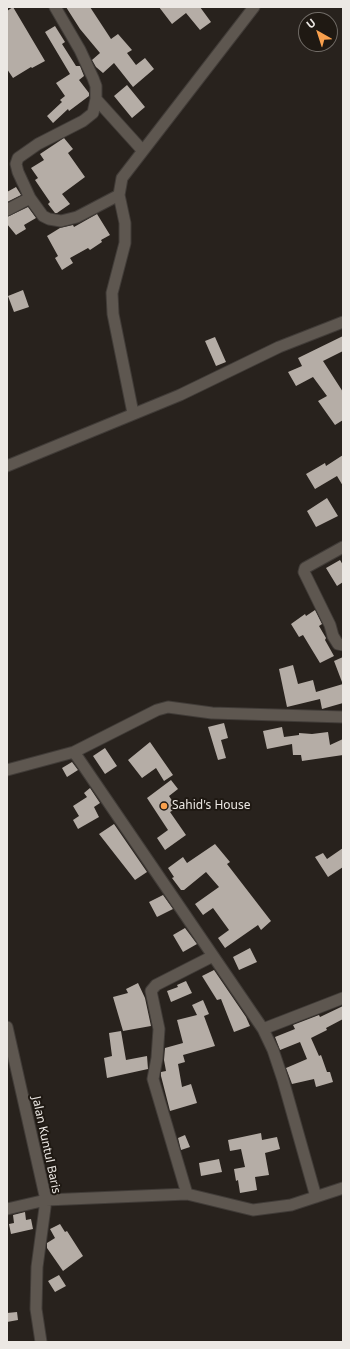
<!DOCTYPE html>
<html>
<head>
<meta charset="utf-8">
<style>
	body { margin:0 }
	#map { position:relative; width:350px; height:1349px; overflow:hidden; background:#28221d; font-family:"Noto Sans",sans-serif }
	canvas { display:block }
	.frame { position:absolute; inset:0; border:8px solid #ece8e4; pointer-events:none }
	.north { position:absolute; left:298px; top:12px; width:40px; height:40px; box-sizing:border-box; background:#1f1913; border:1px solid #716c67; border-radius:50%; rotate:321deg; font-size:11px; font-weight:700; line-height:16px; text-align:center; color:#ece8e4 }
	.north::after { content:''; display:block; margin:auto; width:14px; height:18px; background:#f9a04d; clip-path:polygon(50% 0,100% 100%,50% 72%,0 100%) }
</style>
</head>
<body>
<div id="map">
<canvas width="350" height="1349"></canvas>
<div class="frame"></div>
<div class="north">U</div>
</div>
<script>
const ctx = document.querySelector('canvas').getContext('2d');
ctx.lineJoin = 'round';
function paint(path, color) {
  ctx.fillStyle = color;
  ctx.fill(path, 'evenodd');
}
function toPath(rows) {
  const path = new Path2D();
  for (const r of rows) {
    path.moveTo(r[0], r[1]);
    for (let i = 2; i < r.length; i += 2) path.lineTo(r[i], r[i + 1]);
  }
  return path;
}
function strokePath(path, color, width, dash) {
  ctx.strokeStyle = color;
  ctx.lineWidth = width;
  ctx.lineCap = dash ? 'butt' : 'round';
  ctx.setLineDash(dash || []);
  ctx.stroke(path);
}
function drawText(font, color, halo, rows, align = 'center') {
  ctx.font = font + ' "Noto Sans",sans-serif';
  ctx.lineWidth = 4;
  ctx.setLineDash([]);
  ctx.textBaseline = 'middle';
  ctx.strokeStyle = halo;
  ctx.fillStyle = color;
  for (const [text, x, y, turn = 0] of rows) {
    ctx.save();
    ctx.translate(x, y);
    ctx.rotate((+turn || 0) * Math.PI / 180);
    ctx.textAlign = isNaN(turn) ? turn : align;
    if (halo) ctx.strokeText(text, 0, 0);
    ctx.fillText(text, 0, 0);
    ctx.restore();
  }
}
const building = toPath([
	[13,7,45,61,32,68,31,67,13,78,7,69,7,11],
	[66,7,90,7,111,39,118,34,132,50,127,53,136,65,145,58,154,69,133,87,114,63,103,73,96,67,92,60,100,53,80,29],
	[159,7,200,7,211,22,200,30,186,13,172,24],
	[55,26,65,42,62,44,76,66,80,66,84,76,79,80,89,93,89,96,69,111,68,109,53,123,47,116,62,102,60,100,65,96,56,83,70,74,45,32],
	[127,85,145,107,132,118,114,96],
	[64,138,73,149,68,153,85,177,62,194,70,204,57,213,55,213,48,204,50,202,35,180,38,178,31,168,44,160,40,154],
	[16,187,21,195,7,202,7,192],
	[28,207,36,218,24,225,26,229,16,235,7,224,7,217],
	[97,214,110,235,101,240,102,242,90,250,88,248,70,258,73,263,62,270,55,258,58,256,47,236,60,228,73,225,74,227],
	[23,290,29,307,14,312,8,296],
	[343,336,343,351,323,361,343,392,343,420,335,425,318,401,327,396,313,377,296,386,288,372,302,366,298,358],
	[215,337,226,362,216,366,205,341],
	[343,455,343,486,337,476,315,489,306,474,325,463,326,466],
	[327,498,338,516,316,527,307,511],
	[340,560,343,565,343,582,337,586,326,568],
	[315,610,322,624,319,626,326,638,325,640,334,656,320,663,303,635,299,637,291,624,305,614,306,616],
	[343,657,343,682,342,682,334,661],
	[293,665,298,684,313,680,316,692,343,684,343,703,322,709,320,699,287,707,279,669],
	[224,723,228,738,221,740,226,758,218,760,208,727],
	[282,727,284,737,299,735,299,733,312,734,328,732,330,745,343,739,343,755,302,761,301,755,293,755,292,744,267,749,263,731],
	[150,742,173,775,164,781,156,768,142,778,128,760],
	[105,748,117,766,105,774,93,756],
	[72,762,78,770,67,777,62,768],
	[171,780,178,789,169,796,177,808,170,812,186,835,165,850,157,838,168,830,147,798],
	[90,788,100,803,94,807,99,817,78,829,73,820,79,816,73,806,87,797,84,793],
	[114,824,147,872,135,880,99,834],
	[215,844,230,862,227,864,271,921,261,930,258,925,225,948,218,938,229,930,213,908,203,915,195,904,219,887,206,872,184,890,181,890,172,878,174,877,168,868,183,857,187,863],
	[343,848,343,867,328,877,315,857,323,853,327,859],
	[163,895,173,909,157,917,149,902],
	[185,928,197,944,183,952,173,935],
	[250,948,257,962,239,970,233,957],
	[214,970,246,1017,250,1026,234,1032,221,999,217,1000,202,976],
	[186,981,192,993,171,1002,167,991,178,987,177,985],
	[138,983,145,998,151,1026,123,1031,113,997,128,993,126,989],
	[203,1000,209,1014,204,1016,215,1046,183,1055,185,1062,178,1064,182,1087,191,1084,197,1103,170,1111,161,1076,161,1072,166,1071,164,1060,165,1048,183,1043,177,1020,197,1015,192,1005],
	[343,1006,343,1019,326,1028,327,1030,311,1038,319,1056,321,1055,327,1072,330,1072,333,1082,316,1087,314,1079,292,1084,286,1068,307,1059,300,1042,280,1050,275,1037,295,1029,293,1025,319,1015,320,1017],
	[121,1031,126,1060,147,1056,148,1069,107,1078,104,1058,112,1056,109,1033],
	[261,1133,262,1140,277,1137,280,1149,265,1153,269,1175,255,1177,257,1190,240,1193,238,1180,236,1181,234,1169,245,1167,241,1149,230,1151,228,1140],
	[185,1135,190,1147,181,1150,178,1138],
	[219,1159,222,1172,201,1176,199,1163],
	[25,1212,26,1220,31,1219,33,1229,11,1234,9,1224,14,1223,13,1215],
	[60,1224,65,1232,67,1231,83,1256,63,1271,47,1248,47,1243,55,1238,50,1229],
	[59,1275,66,1286,55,1292,48,1281],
	[17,1312,18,1320,7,1322,7,1313]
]);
const minor = toPath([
	[96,99,143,151],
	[30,198,43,216,49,219,61,221,77,217,119,195],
	[7,210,30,198,18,172,16,164,18,158,38,144,83,121,93,113,96,99,96,86,93,78,80,50,55,7],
	[133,413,113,314,112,293,125,243,125,223,119,195,122,178,254,7],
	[7,466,180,395,279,347,343,322],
	[343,547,305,568,304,572,330,625,333,636,338,644,343,645],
	[74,752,263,1029,273,1050,283,1080,316,1197],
	[7,770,74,752,157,710,168,707,212,713,343,717],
	[7,1027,46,1200,37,1267,36,1309,41,1342],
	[263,1029,343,998],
	[187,1194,153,1079,157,1058,159,1029,151,991,156,985,213,956],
	[7,1209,46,1200,187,1194,253,1210,291,1205,343,1188]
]);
const markers = [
	[164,806,4,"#f9a04d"]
];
const poiNames = [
	["Sahid's House",172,806]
];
const streetNames = [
	["Jalan Kuntul Baris",46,1145,78]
];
paint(building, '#b5ada6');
strokePath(minor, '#413c38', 13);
strokePath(minor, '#5e5750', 11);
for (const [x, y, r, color] of markers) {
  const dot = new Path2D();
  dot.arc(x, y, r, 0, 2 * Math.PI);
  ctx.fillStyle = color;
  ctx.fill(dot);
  strokePath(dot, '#1f1913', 1.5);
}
drawText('12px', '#ece8e4', '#1f1913', poiNames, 'left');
drawText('12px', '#ece8e4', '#1f1913', streetNames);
</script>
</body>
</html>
